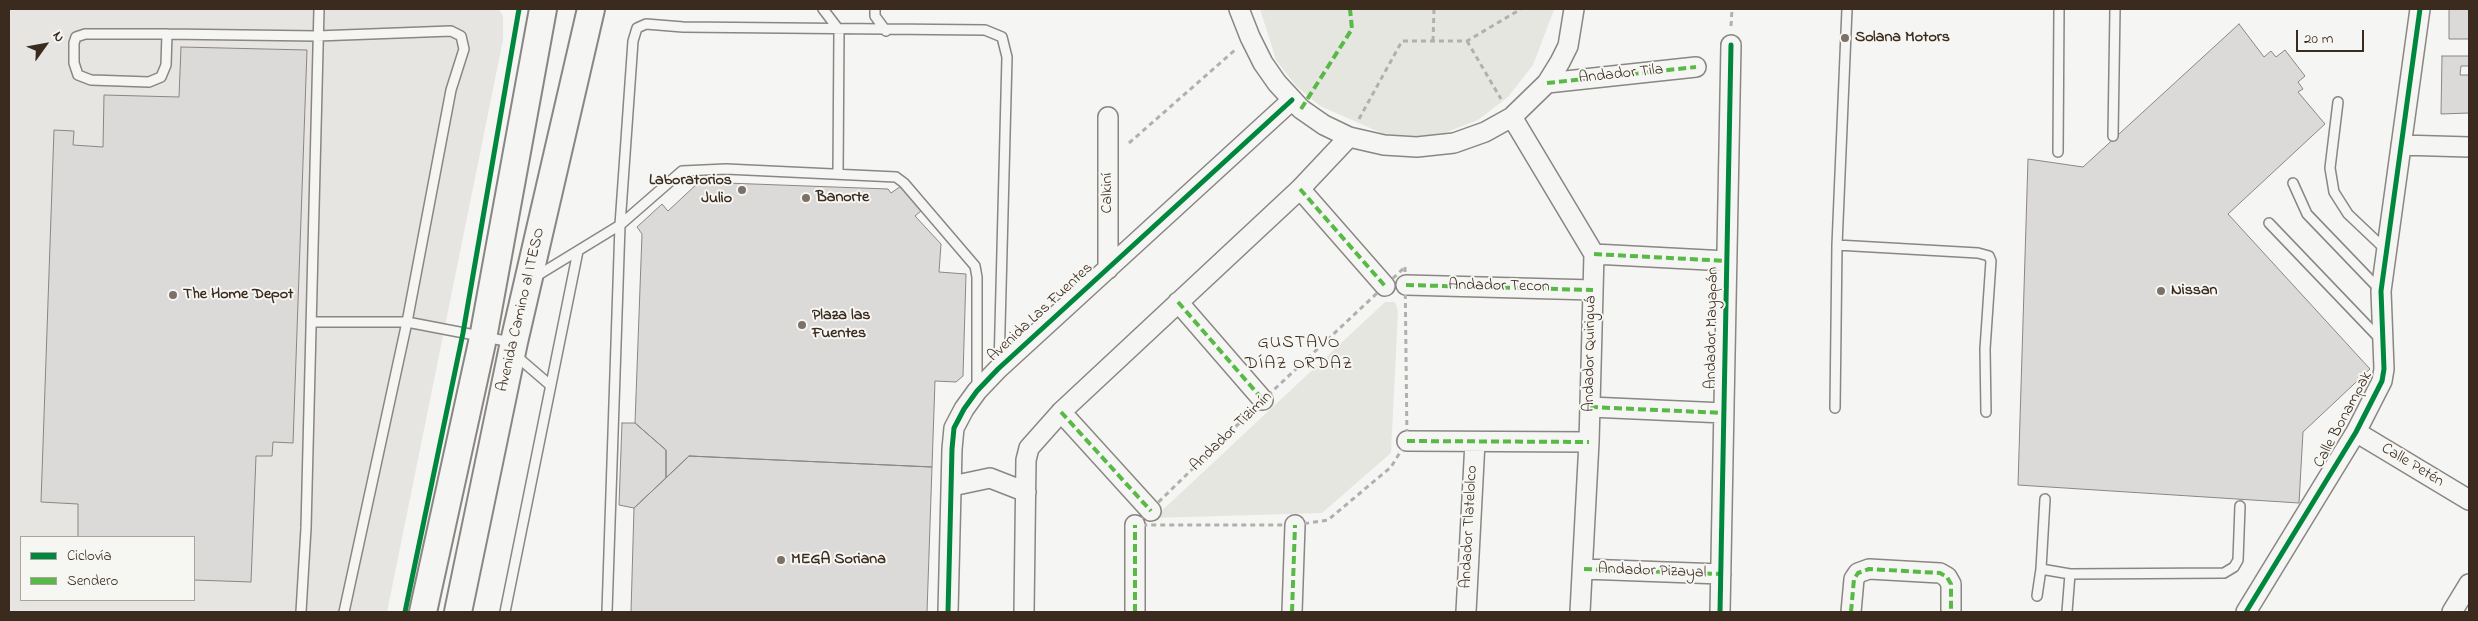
<!DOCTYPE html>
<html>
<head>
<meta charset="utf-8">
<style>
	body { margin:0 }
	#map { position:relative; width:2478px; height:621px; overflow:hidden; background:#f5f5f3; font-family:"Indie Flower",sans-serif }
	canvas { display:block }
	.frame { position:absolute; inset:0; border:10px solid #3b2a1e; pointer-events:none }
	.legend { position:absolute; left:20px; top:536px; width:175px; height:65px; box-sizing:border-box; background:#f6f6f2; border:1px solid #aba49d; margin:0; padding:6px 9px; list-style:none; font-size:15px; color:#3b2a1e }
	.legend li { display:flex; align-items:center; gap:10px; height:25px }
	.legend b { width:25px; border:1px solid #aba49d }
	.north { position:absolute; left:20px; top:20px; width:50px; height:50px; -webkit-text-stroke:4px #f6f6f2; paint-order:stroke; rotate:58deg; font-size:14px; font-weight:700; line-height:20px; text-align:center; color:#3b2a1e }
	.north::after { content:''; display:block; margin:auto; width:18px; height:22px; background:#3b2a1e; clip-path:polygon(50% 0,100% 100%,50% 72%,0 100%) }
	.scale { position:absolute; left:2296px; top:30px; width:68px; height:22px; box-sizing:border-box; border:2px solid #3b2a1e; border-top:0; padding-left:6px; font-size:15px; line-height:18px; white-space:nowrap; color:#3b2a1e; -webkit-text-stroke:4px #f6f6f2; paint-order:stroke }
</style>
</head>
<body>
<div id="map">
<canvas width="2478" height="621"></canvas>
<div class="frame"></div>
<ul class="legend">
<li><b style="height:6px;background:#00873e"></b>Ciclovía</li>
<li><b style="height:6px;background:#58b947"></b>Sendero</li>
</ul>
<div class="north">N</div>
<div class="scale">20 m</div>
</div>
<script>
const ctx = document.querySelector('canvas').getContext('2d');
ctx.lineJoin = 'round';
function paint(path, color) {
  ctx.fillStyle = color;
  ctx.fill(path, 'evenodd');
}
function toPath(rows) {
  const path = new Path2D();
  for (const r of rows) {
    path.moveTo(r[0], r[1]);
    for (let i = 2; i < r.length; i += 2) path.lineTo(r[i], r[i + 1]);
  }
  return path;
}
function strokePath(path, color, width, dash) {
  ctx.strokeStyle = color;
  ctx.lineWidth = width;
  ctx.lineCap = dash ? 'butt' : 'round';
  ctx.setLineDash(dash || []);
  ctx.stroke(path);
}
function drawText(font, color, halo, rows, align = 'center') {
  ctx.font = font + ' "Indie Flower",sans-serif';
  ctx.lineWidth = 4;
  ctx.setLineDash([]);
  ctx.textBaseline = 'middle';
  ctx.strokeStyle = halo;
  ctx.fillStyle = color;
  for (const [text, x, y, turn = 0] of rows) {
    ctx.save();
    ctx.translate(x, y);
    ctx.rotate((+turn || 0) * Math.PI / 180);
    ctx.textAlign = isNaN(turn) ? turn : align;
    if (halo) ctx.strokeText(text, 0, 0);
    ctx.fillText(text, 0, 0);
    ctx.restore();
  }
}
const built = toPath([
	[9,9,499,9,503,16,503,40,387,612,9,612],
	[21,537,194,537,194,600,21,600]
]);
const green = toPath([
	[1260,9,1554,9,1554,10,1533,65,1508,97,1478,120,1444,133,1414,137,1386,135,1320,106,1296,86,1276,60],
	[1385,302,1395,302,1398,311,1391,453,1322,513,1154,518]
]);
const building = toPath([
	[2449,9,2469,9,2469,39,2449,39,2449,9],
	[2239,24,2264,57,2271,51,2276,57,2285,50,2305,76,2298,82,2303,89,2298,92,2325,124,2228,214,2370,369,2303,432,2299,503,2018,485,2028,159,2083,167,2239,24],
	[181,47,307,50,293,443,273,442,272,456,256,456,251,582,194,580,194,537,78,537,78,504,41,502,54,130,74,131,73,145,103,147,104,95,179,97,181,47],
	[2442,56,2469,56,2469,66,2461,66,2460,75,2469,75,2469,113,2441,114,2442,56],
	[699,182,888,189,891,193,901,186,921,211,915,216,941,244,939,272,966,274,963,376,956,382,935,381,932,467,689,456,666,478,666,450,635,423,642,234,637,227,662,204,668,211,699,182],
	[622,423,635,423,666,450,666,478,634,508,619,505,622,423],
	[689,456,932,467,927,612,631,612,634,508,689,456]
]);
const path = toPath([
	[1731,26,1732,9],
	[1433,41,1434,9],
	[1467,41,1501,99],
	[1359,119,1402,41,1467,41,1521,9],
	[1129,143,1235,50],
	[1405,267,1407,441,1391,467,1328,520,1295,525,1135,525,1263,400,1405,267]
]);
const lane = toPath([
	[823,9,839,30,838,174],
	[875,9,875,16,886,31],
	[167,34,166,65,161,77,149,82,91,80,78,75,74,63,74,43,76,37,85,34,167,34,317,36,451,31,461,36,464,49,451,90,407,322,344,612],
	[2338,102,2330,168,2334,192,2348,214,2386,250],
	[2113,136,2115,9],
	[2058,152,2059,9],
	[2293,183,2307,214,2381,291],
	[2269,223,2381,340],
	[1837,245,1978,253,1989,256,1991,261,1985,349,1986,412],
	[535,277,620,225,682,171,726,169,896,177,904,183,975,266,977,277,977,389],
	[311,322,407,322,511,342],
	[514,354,550,385],
	[1835,408,1837,245,1847,9],
	[2041,569,2070,574,2224,573,2234,567,2238,560,2240,506],
	[2037,596,2041,569,2045,499],
	[301,612,306,528,319,9],
	[505,612,578,251],
	[607,612,620,225,633,41,637,28,646,24,683,27,985,30,1002,37,1007,57,999,366],
	[2067,612,2070,574]
]);
const street = toPath([
	[1239,9,1250,37,1263,63,1277,83,1301,109,1324,125,1349,137,1384,145,1417,147,1454,143,1485,132,1512,117,1547,83,1560,62,1568,46,1574,9],
	[1547,83,1696,67],
	[1512,117,1594,254,1589,442,1580,612],
	[2401,145,2469,147],
	[1300,189,1385,286],
	[1594,254,1727,261],
	[1108,269,1108,117],
	[1406,285,1593,290],
	[1178,302,1263,400],
	[1590,407,1724,413],
	[1061,412,1151,511],
	[2356,432,2469,500],
	[1407,441,1589,442],
	[952,486,990,478,1026,492],
	[1584,569,1721,574],
	[948,612,952,449,954,428,964,409,977,391,998,369,1292,100],
	[1024,612,1026,460,1029,448,1061,412,1300,189,1349,137],
	[1135,612,1135,525],
	[1292,612,1295,525],
	[1466,612,1475,442],
	[1720,612,1731,45],
	[1851,612,1854,579,1858,573,1869,569,1940,573,1947,577,1951,584,1951,612],
	[2246,612,2356,432,2382,381,2384,369,2381,291,2420,9],
	[2452,612,2469,584]
]);
const secondary = toPath([
	[423,612,483,338,543,9],
	[458,612,514,342,591,9]
]);
const quiet = toPath([
	[1547,83,1696,67],
	[1301,109,1352,29,1350,9],
	[1300,189,1385,286],
	[1594,254,1727,261],
	[1406,285,1593,290],
	[1178,302,1263,400],
	[1590,407,1724,413],
	[1061,412,1151,511],
	[1407,441,1589,442],
	[1584,569,1721,574],
	[1135,612,1135,525],
	[1292,612,1295,525],
	[1851,612,1854,579,1858,573,1869,569,1940,573,1947,577,1951,584,1951,612]
]);
const cycleway = toPath([
	[405,612,463,333,519,9],
	[948,612,952,449,954,428,964,409,977,391,998,369,1292,100],
	[1720,612,1731,45],
	[2246,612,2356,432,2382,381,2384,369,2381,291,2420,9]
]);
const markers = [
	[1845,38,5,"#7c7169"],
	[742,190,5,"#7c7169"],
	[806,198,5,"#7c7169"],
	[2161,291,5,"#7c7169"],
	[173,295,5,"#7c7169"],
	[802,325,5,"#7c7169"],
	[781,560,5,"#7c7169"]
];
const poiNames = [
	["Solana Motors",1855,38],
	["Laboratorios",732,181,"right"],
	["Julio",732,199,"right"],
	["Banorte",816,198],
	["Nissan",2171,291],
	["The Home Depot",183,295],
	["Plaza las",812,316],
	["Fuentes",812,334],
	["MEGA Soriana",791,560]
];
const streetNames = [
	["Andador Tila",1621,75,-6],
	["Calkiní",1108,193,-90],
	["Andador Tecon",1499,287,1],
	["Avenida Camino al ITESO",522,310,-77],
	["Avenida Las Fuentes",1041,313,-43],
	["Andador Mayapán",1713,328,-89],
	["Andador Quiriguá",1591,354,-89],
	["Calle Bonampak",2344,420,-62],
	["Andador Tizimín",1232,432,-44],
	["Calle Petén",2412,466,31],
	["Andador Tlatelolco",1470,527,-87],
	["Andador Pizayal",1652,572,2]
];
const neighbourhoodNames = [
	["GUSTAVO",1299,344],
	["DÍAZ ORDAZ",1299,365]
];
paint(built, '#e7e5e2');
paint(green, '#e6e6e1');
paint(building, '#dbdad8');
strokePath(building, '#8a8683', 1);
strokePath(lane, '#8a8683', 12);
strokePath(street, '#8a8683', 22);
strokePath(secondary, '#8a8683', 30);
strokePath(path, '#b2b0ae', 3, [5, 4]);
strokePath(lane, '#f5f5f3', 9);
strokePath(street, '#f5f5f3', 19);
strokePath(secondary, '#f5f5f3', 26);
strokePath(quiet, '#58b947', 4, [8, 4]);
strokePath(cycleway, '#00873e', 5);
for (const [x, y, r, color] of markers) {
  const dot = new Path2D();
  dot.arc(x, y, r, 0, 2 * Math.PI);
  ctx.fillStyle = color;
  ctx.fill(dot);
  strokePath(dot, '#f6f6f2', 2);
}
drawText('bold 16px', '#3b2a1e', '#f6f6f2', poiNames, 'left');
drawText('16px', '#3b2a1e', '#f6f6f2', streetNames);
ctx.letterSpacing = '1px';
drawText('18px', '#3b2a1e', '#f6f6f2', neighbourhoodNames);
ctx.letterSpacing = '0px';
</script>
</body>
</html>
